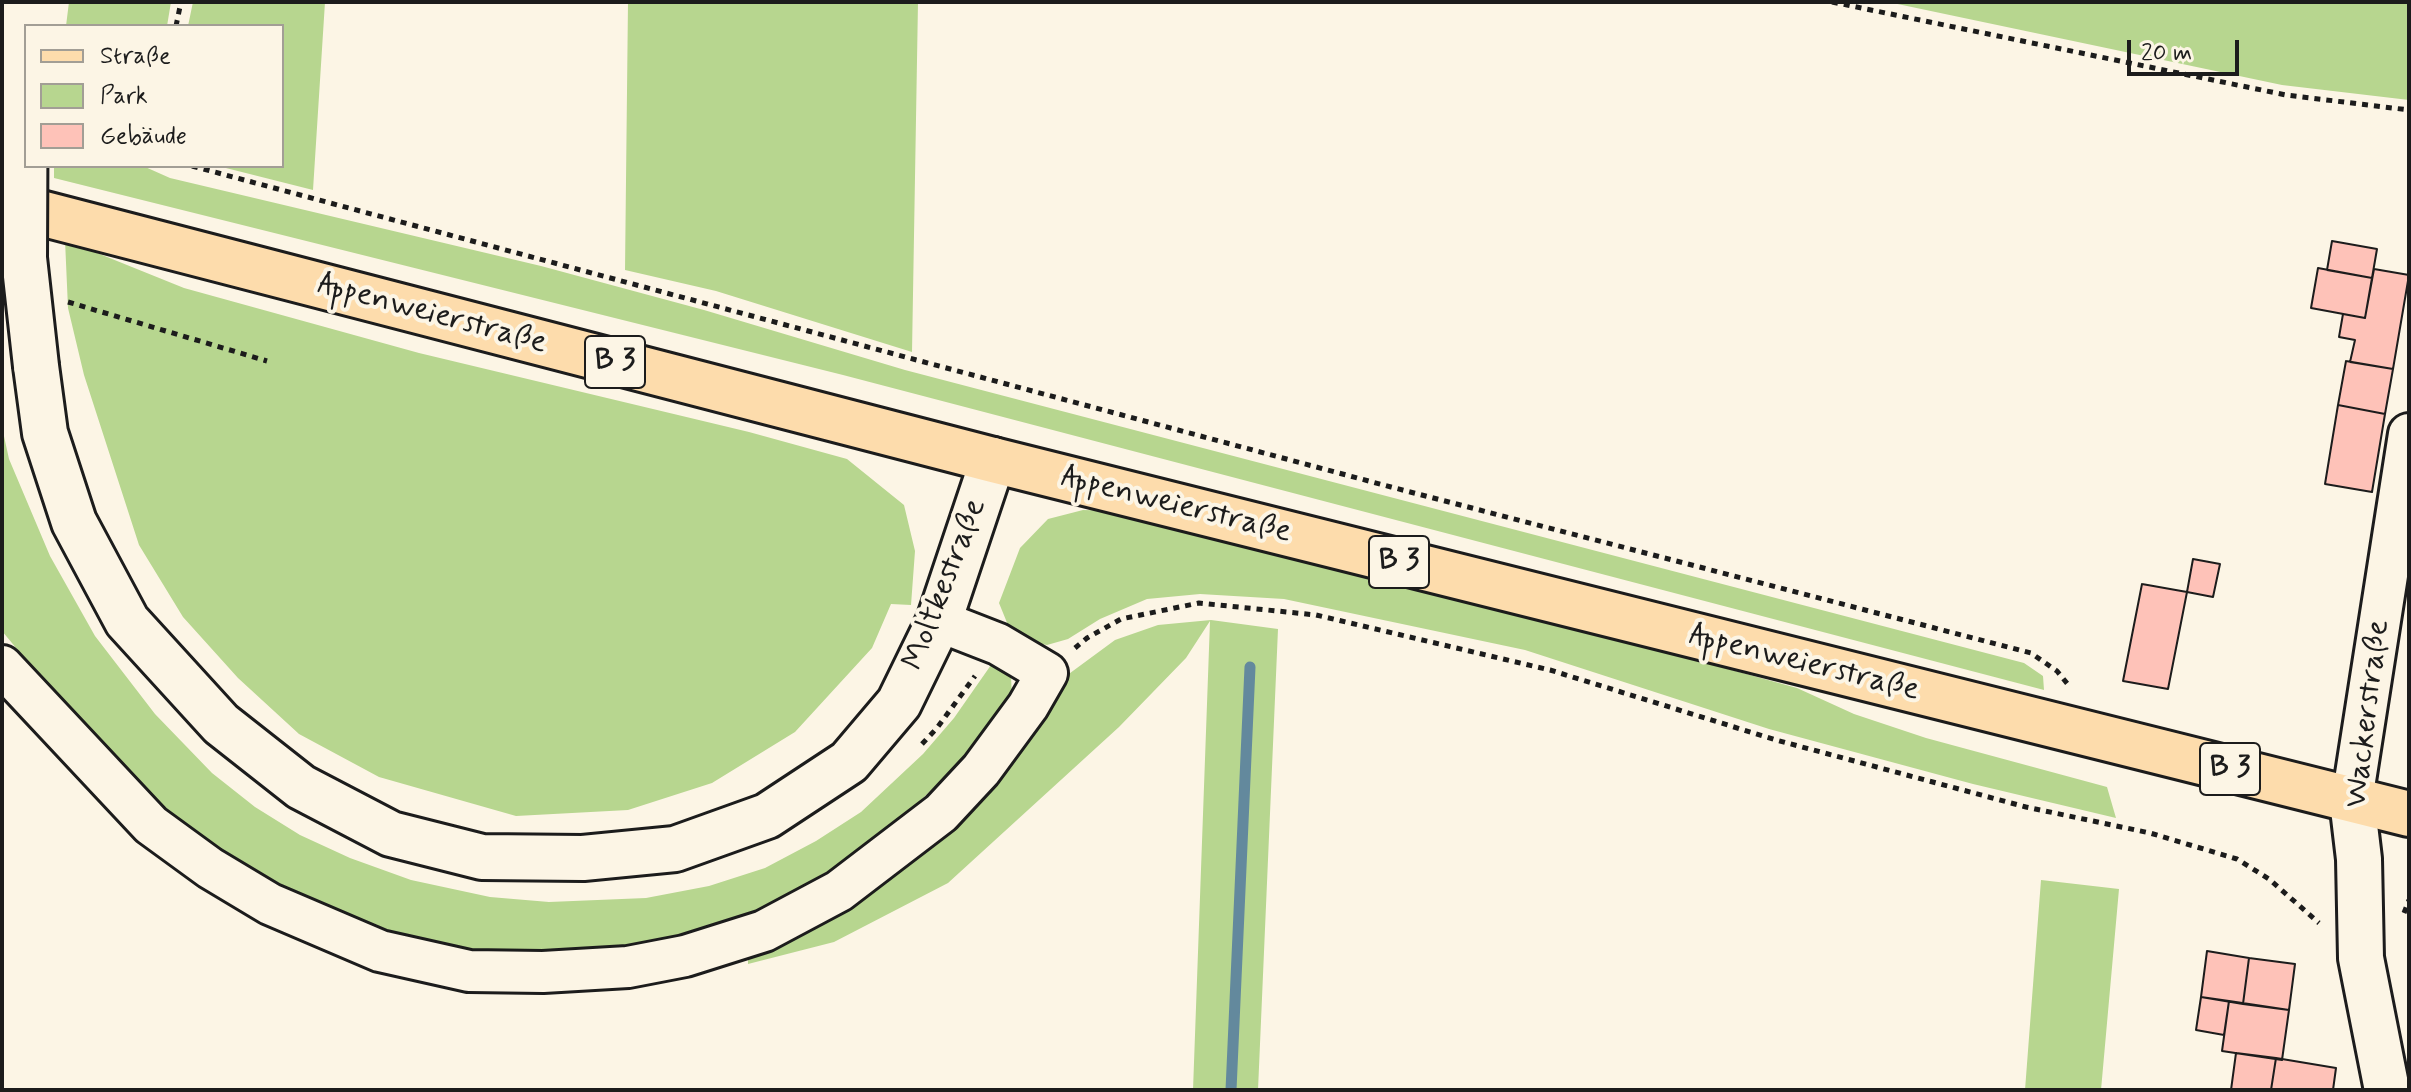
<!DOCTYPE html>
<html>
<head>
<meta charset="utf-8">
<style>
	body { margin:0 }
	#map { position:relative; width:2411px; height:1092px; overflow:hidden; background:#fcf5e5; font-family:Mynerve,sans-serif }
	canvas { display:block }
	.frame { position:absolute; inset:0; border:4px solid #1c1c1c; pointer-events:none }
	.legend { position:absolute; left:24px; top:24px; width:260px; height:144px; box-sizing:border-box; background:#fcf5e5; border:2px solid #a29e95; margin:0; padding:10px 14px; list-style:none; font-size:24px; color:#1c1c1c }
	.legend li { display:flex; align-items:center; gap:16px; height:40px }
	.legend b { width:40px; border:2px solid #a29e95 }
	.scale { position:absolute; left:2127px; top:40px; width:112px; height:36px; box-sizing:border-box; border:4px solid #1c1c1c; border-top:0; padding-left:10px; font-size:24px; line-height:28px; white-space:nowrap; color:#1c1c1c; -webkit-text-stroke:6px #fcf5e5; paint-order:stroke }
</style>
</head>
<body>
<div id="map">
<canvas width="2411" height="1092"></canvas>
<div class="frame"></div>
<ul class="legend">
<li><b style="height:10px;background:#fddcac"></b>Straße</li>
<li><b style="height:22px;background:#b7d68f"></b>Park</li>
<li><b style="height:22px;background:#fec2b8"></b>Gebäude</li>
</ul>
<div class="scale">20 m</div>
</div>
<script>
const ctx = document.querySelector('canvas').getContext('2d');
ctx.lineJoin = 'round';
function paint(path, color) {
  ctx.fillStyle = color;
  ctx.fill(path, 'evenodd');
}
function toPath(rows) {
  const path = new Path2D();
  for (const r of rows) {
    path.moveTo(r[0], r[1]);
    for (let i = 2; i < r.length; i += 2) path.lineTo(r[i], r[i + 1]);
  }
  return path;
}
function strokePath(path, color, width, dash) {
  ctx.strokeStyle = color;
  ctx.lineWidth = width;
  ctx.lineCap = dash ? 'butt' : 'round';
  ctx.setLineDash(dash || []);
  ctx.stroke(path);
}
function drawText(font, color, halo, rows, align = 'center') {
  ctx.font = font + ' Mynerve,sans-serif';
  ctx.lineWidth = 8;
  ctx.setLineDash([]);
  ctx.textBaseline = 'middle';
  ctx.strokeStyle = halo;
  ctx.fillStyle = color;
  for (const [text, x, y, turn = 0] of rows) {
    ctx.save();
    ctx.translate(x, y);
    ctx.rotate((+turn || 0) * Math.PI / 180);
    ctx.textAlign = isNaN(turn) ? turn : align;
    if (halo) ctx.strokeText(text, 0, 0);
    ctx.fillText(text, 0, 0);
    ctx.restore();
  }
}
const green = toPath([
	[69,2,171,2,167,26,66,26],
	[193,2,325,2,313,190,218,166,282,166,282,26,188,26],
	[628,2,918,2,912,352,716,291,625,270],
	[1888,2,2409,2,2409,100,2282,85],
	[54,166,143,166,170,178,541,266,704,310,905,370,2024,663,2043,676,2044,690,843,375,54,178],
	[65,240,184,288,419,353,749,432,847,459,904,505,915,551,911,605,891,604,872,648,795,732,712,783,628,810,516,816,379,777,299,734,238,678,183,617,139,545,84,375,68,308],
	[2,427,9,459,50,556,95,636,155,714,212,773,255,807,300,835,350,858,411,880,490,897,549,902,646,898,709,886,765,868,816,841,861,812,923,754,954,718,991,665,1004,665,1011,676,1012,698,970,753,901,819,835,867,747,918,665,943,594,954,449,951,360,924,287,891,223,856,159,810,89,736,2,631],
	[1083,510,1121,511,1594,632,1797,688,1854,714,1926,738,2107,787,2116,818,1973,784,1769,729,1525,650,1284,599,1200,594,1147,599,1100,619,1068,639,1047,645,1022,640,1010,630,999,603,1020,548,1048,519],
	[1211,620,1278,629,1258,1090,1193,1090,1210,621,1186,658,1119,727,948,883,834,942,748,964,748,951,791,932,1062,679,1115,640,1158,625],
	[2041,880,2119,889,2101,1090,2025,1090]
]);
const stream = toPath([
	[1231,1090,1250,667]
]);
const building = toPath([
	[2332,241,2377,249,2372,278,2327,270,2332,241],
	[2318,268,2372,278,2365,318,2311,308,2318,268],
	[2374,269,2409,275,2393,369,2350,362,2355,340,2339,337,2343,314,2365,318,2374,269],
	[2346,361,2393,369,2385,414,2338,405,2346,361],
	[2338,405,2385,414,2372,492,2325,484,2338,405],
	[2193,559,2220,564,2213,597,2187,592,2193,559],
	[2142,584,2187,592,2168,689,2123,681,2142,584],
	[2207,951,2249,958,2243,1004,2201,997,2207,951],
	[2249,958,2295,964,2289,1010,2243,1004,2249,958],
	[2201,997,2229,1001,2224,1035,2196,1030,2201,997],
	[2229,1001,2289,1010,2282,1060,2222,1051,2229,1001],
	[2236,1053,2276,1058,2271,1090,2231,1090,2236,1053],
	[2276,1058,2336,1068,2333,1090,2271,1090,2276,1058]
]);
const path = toPath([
	[1832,2,2286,95,2409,110],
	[176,26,181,2],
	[192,166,1391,487,2031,653,2057,671,2070,687],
	[68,302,267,361],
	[1075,648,1087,638,1121,619,1199,603,1316,615,1550,670,1776,740,2026,807,2150,833,2237,859,2269,879,2319,923],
	[922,744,937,728,975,676],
	[2404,913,2409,900]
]);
const street = toPath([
	[2,666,151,825,210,868,270,904,380,951,469,971,543,972,628,967,685,956,764,931,839,891,941,813,981,770,1028,706,1047,673,998,644,939,621],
	[2352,800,2409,434]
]);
const secondary = toPath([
	[36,366,45,433,74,522,127,621,221,724,301,787,391,834,482,857,583,858,675,849,767,816,849,762,899,703,939,621,993,460],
	[2352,800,2359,859,2361,958,2387,1090]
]);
const primary = toPath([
	[2,203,993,460,2409,814]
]);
const secondaryBridge = toPath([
	[25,25,24,258,36,366]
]);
const shields = [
	[615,362,60],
	[1399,562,60],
	[2230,769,60]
];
const shieldNames = [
	["B 3",615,362],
	["B 3",1399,562],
	["B 3",2230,769]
];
const streetNames = [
	["Appenweierstraße",432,315,15],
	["Appenweierstraße",1176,506,14],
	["Moltkestraße",946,585,-69],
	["Appenweierstraße",1804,664,14],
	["Wackerstraße",2369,714,-83]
];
paint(green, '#b7d68f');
strokePath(stream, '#63899d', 11);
paint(building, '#fec2b8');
strokePath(building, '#1c1c1c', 2);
strokePath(street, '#1c1c1c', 46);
strokePath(secondary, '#1c1c1c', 50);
strokePath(primary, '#1c1c1c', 50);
strokePath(path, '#1c1c1c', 5, [6, 6]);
strokePath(street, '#fcf5e5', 40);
strokePath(secondary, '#fcf5e5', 44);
strokePath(primary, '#fddcac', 44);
strokePath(secondaryBridge, '#1c1c1c', 50, []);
strokePath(secondaryBridge, '#fcf5e5', 44);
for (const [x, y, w] of shields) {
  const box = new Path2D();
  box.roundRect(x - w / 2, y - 26, w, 52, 6);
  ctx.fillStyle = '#fcf5e5';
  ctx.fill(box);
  strokePath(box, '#1c1c1c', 2);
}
drawText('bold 30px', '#1c1c1c', null, shieldNames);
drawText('32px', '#1c1c1c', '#fcf5e5', streetNames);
</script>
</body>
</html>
